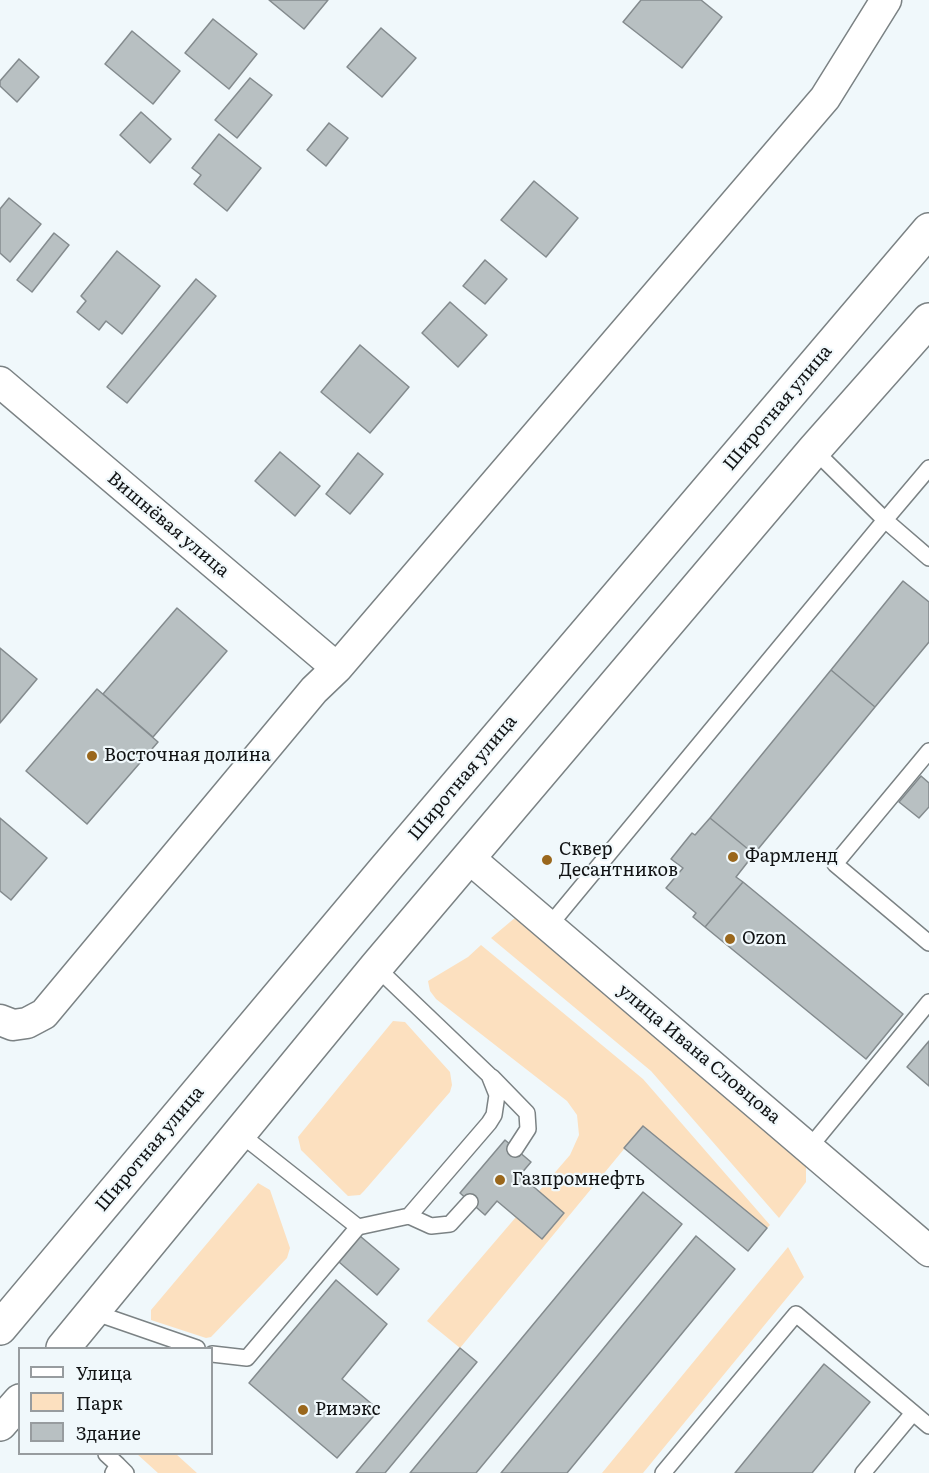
<!DOCTYPE html>
<html>
<head>
<meta charset="utf-8">
<style>
	body { margin:0 }
	#map { position:relative; width:929px; height:1473px; overflow:hidden; background:#f0f8fb; font-family:Literata,serif }
	canvas { display:block }
	.legend { position:absolute; left:18px; top:1347px; width:195px; height:108px; box-sizing:border-box; background:#f0f8fb; border:2px solid #979c9f; margin:0; padding:8px 10px; list-style:none; font-size:18px; color:#111314 }
	.legend li { display:flex; align-items:center; gap:12px; height:30px }
	.legend b { width:30px; border:2px solid #979c9f }
</style>
</head>
<body>
<div id="map">
<canvas width="929" height="1473"></canvas>
<ul class="legend">
<li><b style="height:8px;background:#fff"></b>Улица</li>
<li><b style="height:16px;background:#fce0bf"></b>Парк</li>
<li><b style="height:16px;background:#b8c0c2"></b>Здание</li>
</ul>
</div>
<script>
const ctx = document.querySelector('canvas').getContext('2d');
ctx.lineJoin = 'round';
function paint(path, color) {
  ctx.fillStyle = color;
  ctx.fill(path, 'evenodd');
}
function toPath(rows) {
  const path = new Path2D();
  for (const r of rows) {
    path.moveTo(r[0], r[1]);
    for (let i = 2; i < r.length; i += 2) path.lineTo(r[i], r[i + 1]);
  }
  return path;
}
function strokePath(path, color, width, dash) {
  ctx.strokeStyle = color;
  ctx.lineWidth = width;
  ctx.lineCap = dash ? 'butt' : 'round';
  ctx.setLineDash(dash || []);
  ctx.stroke(path);
}
function drawText(font, color, halo, rows, align = 'center') {
  ctx.font = font + ' Literata,serif';
  ctx.lineWidth = 4.5;
  ctx.setLineDash([]);
  ctx.textBaseline = 'middle';
  ctx.strokeStyle = halo;
  ctx.fillStyle = color;
  for (const [text, x, y, turn = 0] of rows) {
    ctx.save();
    ctx.translate(x, y);
    ctx.rotate((+turn || 0) * Math.PI / 180);
    ctx.textAlign = isNaN(turn) ? turn : align;
    if (halo) ctx.strokeText(text, 0, 0);
    ctx.fillText(text, 0, 0);
    ctx.restore();
  }
}
const green = toPath([
	[516,917,806,1164,806,1182,779,1218,651,1071,491,938],
	[481,945,643,1079,770,1225,767,1228,643,1126,460,1348,427,1321,516,1217,542,1239,564,1214,539,1191,570,1155,579,1135,577,1115,567,1101,436,999,430,991,428,981,468,957],
	[393,1021,405,1022,450,1072,452,1085,450,1092,364,1191,360,1195,348,1196,301,1150,298,1137],
	[258,1183,270,1190,290,1248,287,1258,211,1337,206,1338,151,1320,151,1310],
	[788,1247,804,1277,643,1473,602,1473],
	[137,1454,176,1454,197,1473,158,1473]
]);
const building = toPath([
	[269,0,328,0,304,29,269,0],
	[641,0,701,0,722,17,682,68,623,22,641,0],
	[213,19,257,54,229,89,185,53,213,19],
	[381,28,416,58,382,97,347,67,381,28],
	[132,31,180,71,153,104,105,64,132,31],
	[19,59,39,77,17,102,0,86,0,81,19,59],
	[250,78,272,95,237,138,215,120,250,78],
	[141,112,171,139,150,163,120,135,141,112],
	[329,123,348,138,326,166,307,150,329,123],
	[219,134,261,168,227,211,194,184,201,175,192,168,219,134],
	[534,181,578,218,546,257,501,220,534,181],
	[9,198,41,224,10,262,0,253,0,209,9,198],
	[54,233,69,245,32,292,17,280,54,233],
	[117,251,160,286,122,334,106,321,99,330,77,312,86,301,81,296,117,251],
	[485,260,507,279,485,304,463,286,485,260],
	[196,279,216,296,127,403,107,387,196,279],
	[450,302,487,335,458,367,422,333,450,302],
	[360,345,409,387,370,433,321,392,360,345],
	[280,452,320,486,295,516,255,481,280,452],
	[358,453,383,474,350,514,326,494,358,453],
	[903,581,929,602,929,642,875,707,831,670,903,581],
	[177,608,227,651,153,737,103,694,177,608],
	[0,648,37,679,0,723,0,648],
	[831,670,875,707,754,854,710,818,831,670],
	[97,689,158,742,87,824,26,771,97,689],
	[921,776,929,783,929,807,919,818,899,802,921,776],
	[0,818,47,858,11,900,0,891,0,818],
	[710,818,754,854,736,877,743,882,705,927,693,917,696,913,666,888,683,868,671,859,692,833,695,835,710,818],
	[743,882,903,1014,866,1059,705,927,743,882],
	[929,1041,929,1086,907,1067,929,1041],
	[643,1126,767,1228,748,1251,624,1148,643,1126],
	[505,1140,531,1162,520,1175,564,1213,542,1239,497,1201,485,1215,460,1193,505,1140],
	[643,1192,682,1224,476,1473,410,1473,643,1192],
	[360,1236,399,1269,377,1295,339,1262,360,1236],
	[696,1236,735,1269,567,1473,501,1473,696,1236],
	[336,1280,387,1324,342,1379,379,1410,337,1458,249,1383,336,1280],
	[460,1348,477,1362,385,1473,356,1473,460,1348],
	[824,1364,870,1402,812,1473,735,1473,824,1364]
]);
const service = toPath([
	[814,450,885,520,929,468],
	[929,751,835,864,929,943],
	[549,926,885,520,929,558],
	[492,1077,527,1113,528,1129,515,1149],
	[239,1133,358,1227,409,1216,489,1123,494,1115,497,1095,489,1075,376,967],
	[809,1148,929,1002],
	[409,1216,431,1226,450,1224,470,1202],
	[93,1312,197,1348],
	[212,1354,247,1358,358,1227],
	[106,1454,118,1465],
	[113,1473,118,1465,126,1473],
	[663,1473,796,1314,929,1426],
	[863,1473,913,1413]
]);
const minor = toPath([
	[0,382,337,668],
	[469,858,929,1251],
	[0,1020,13,1025,27,1023,44,1014,314,690,337,668,825,98,886,0]
]);
const secondary = toPath([
	[0,1328,386,868,929,230],
	[63,1348,376,967,814,450,929,320],
	[0,1424,20,1401]
]);
const markers = [
	[92,756,6,"#9a671c"],
	[733,857,6,"#9a671c"],
	[547,860,6,"#9a671c"],
	[730,939,6,"#9a671c"],
	[500,1180,6,"#9a671c"],
	[303,1410,6,"#9a671c"]
];
const streetNames = [
	["Широтная улица",778,408,-50],
	["Вишнёвая улица",168,525,40],
	["Широтная улица",463,778,-50],
	["улица Ивана Словцова",699,1054,40],
	["Широтная улица",150,1149,-50]
];
const poiNames = [
	["Восточная долина",104,756],
	["Сквер",559,850],
	["Десантников",559,871],
	["Фармленд",745,857],
	["Ozon",742,939],
	["Газпромнефть",512,1180],
	["Римэкс",315,1410]
];
paint(green, '#fce0bf');
paint(building, '#b8c0c2');
strokePath(building, '#848b8e', 1.5);
strokePath(service, '#7b8284', 18);
strokePath(minor, '#7b8284', 33);
strokePath(secondary, '#7b8284', 36);
strokePath(service, '#fff', 15);
strokePath(minor, '#fff', 30);
strokePath(secondary, '#fff', 33);
for (const [x, y, r, color] of markers) {
  const dot = new Path2D();
  dot.arc(x, y, r, 0, 2 * Math.PI);
  ctx.fillStyle = color;
  ctx.fill(dot);
  strokePath(dot, '#f0f8fb', 2);
}
drawText('18px', '#111314', '#f0f8fb', streetNames);
drawText('18px', '#111314', '#f0f8fb', poiNames, 'left');
</script>
</body>
</html>
